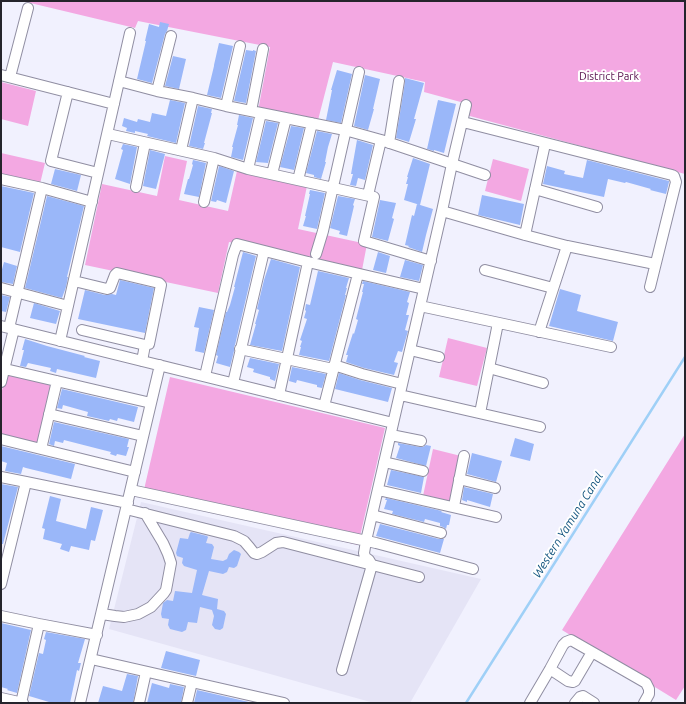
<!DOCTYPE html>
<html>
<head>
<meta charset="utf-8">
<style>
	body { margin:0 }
	#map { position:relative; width:686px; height:704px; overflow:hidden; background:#f1f1fe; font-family:Ubuntu,sans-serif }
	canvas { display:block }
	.frame { position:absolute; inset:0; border:2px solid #25242c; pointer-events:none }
</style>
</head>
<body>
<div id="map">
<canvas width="686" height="704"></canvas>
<div class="frame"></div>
</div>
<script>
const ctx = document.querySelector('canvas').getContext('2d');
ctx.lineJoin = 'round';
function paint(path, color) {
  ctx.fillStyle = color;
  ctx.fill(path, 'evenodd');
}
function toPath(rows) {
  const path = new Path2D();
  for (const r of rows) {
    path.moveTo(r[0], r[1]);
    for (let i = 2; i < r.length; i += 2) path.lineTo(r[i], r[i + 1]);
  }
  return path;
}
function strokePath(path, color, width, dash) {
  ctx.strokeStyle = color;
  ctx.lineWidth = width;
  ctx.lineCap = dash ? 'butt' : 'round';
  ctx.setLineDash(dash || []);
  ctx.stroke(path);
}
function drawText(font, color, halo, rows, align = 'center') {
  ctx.font = font + ' Ubuntu,sans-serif';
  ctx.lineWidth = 4;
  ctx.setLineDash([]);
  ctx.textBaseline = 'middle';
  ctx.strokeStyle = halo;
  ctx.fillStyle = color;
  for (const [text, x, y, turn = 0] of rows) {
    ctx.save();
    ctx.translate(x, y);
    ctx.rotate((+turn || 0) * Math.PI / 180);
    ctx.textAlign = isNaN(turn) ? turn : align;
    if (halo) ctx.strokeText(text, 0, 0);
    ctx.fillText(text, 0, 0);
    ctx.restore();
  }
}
const built = toPath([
	[141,502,481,579,410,703,374,703,109,629]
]);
const green = toPath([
	[22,1,685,1,685,174,466,115,468,104,424,92,425,82,333,62,317,124,258,111,270,47,138,21,135,28],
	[1,82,36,91,28,126,1,119],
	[1,153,45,163,39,188,1,179],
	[165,156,187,161,179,200,228,211,237,171,307,186,298,229,367,244,362,270,229,242,218,293,85,265,102,184,157,196],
	[493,159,529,169,521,201,485,191],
	[448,338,487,348,477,386,439,377],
	[6,373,53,384,39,445,1,436,1,395],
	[170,377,385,428,358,545,143,494],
	[685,434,685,686,676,700,562,630],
	[433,449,461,456,451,502,423,496]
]);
const stream = toPath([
	[466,703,685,357]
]);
const building = toPath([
	[160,22,169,24,167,31,165,34,152,83,137,79,146,41,145,41,149,24,159,27],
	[219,43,233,46,221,98,207,95,214,66,214,65],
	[246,50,253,51,253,50,256,51,246,103,234,101],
	[173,56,186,59,179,89,165,86],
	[337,70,352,74,341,123,326,120,332,90,331,90],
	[365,75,380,79,373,109,374,109,368,130,354,126],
	[405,78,424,83,414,119,416,119,409,142,396,138,405,82],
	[170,100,185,103,176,143,147,136,148,134,135,131,135,133,126,131,127,128,122,126,124,118,137,122,138,119,150,122,152,113,166,116],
	[438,100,456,104,444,153,434,150,434,151,427,149],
	[198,106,212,109,211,113,212,113,204,143,205,143,203,149,189,146],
	[239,115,253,118,243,160,231,157,233,147,232,147,238,125,237,125],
	[266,121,278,123,268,163,256,162],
	[291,126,304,128,294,170,280,167],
	[317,131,332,134,328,147,325,162,326,162,321,179,314,177,314,175,306,173],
	[357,140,373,145,365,180,358,178,356,186,350,185,353,174,351,174],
	[123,144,137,147,130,184,115,179,123,150,121,149],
	[150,150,165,154,156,189,143,186],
	[413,158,430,164,420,205,404,200,408,184,406,184,408,177,407,177],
	[193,160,206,163,199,197,184,194,188,179,189,179,193,165,192,164],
	[587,160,669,181,669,182,666,194,650,190,651,189,626,182,625,183,608,179,604,197,543,184,547,166,565,171,564,174,583,178],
	[219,166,234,171,226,203,217,200,216,202,211,201],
	[55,169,81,175,77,191,51,184],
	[1,186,34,193,20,252,1,247],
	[310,190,325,193,317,229,303,226,306,216,305,216,310,194,309,194],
	[482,195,524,204,520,225,478,215],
	[47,196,84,206,67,277,68,277,66,287,62,298,25,288],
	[338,196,355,199,353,205,354,206,347,236,339,234,340,231,330,228],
	[380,200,396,203,392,218,394,219,388,241,372,237],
	[417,204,433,209,426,235,422,252,408,247,409,246,405,245,412,215,414,216],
	[243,252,256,256,235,345,234,347,234,351,230,367,216,363,218,356,216,355,226,312,227,312,230,305,235,287,234,287],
	[378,252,390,256,386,273,373,270],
	[271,259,300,267,282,351,250,345,256,324,255,324,259,310,257,309,264,280],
	[405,260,423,265,419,281,400,277],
	[4,262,17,266,13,284,1,282,1,273],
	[318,271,349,278,346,288,347,288,345,295,346,295,329,361,299,355,301,347,300,347,302,341,300,340,307,319,304,318,306,311,305,310,306,304,310,305],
	[120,280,154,288,145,333,78,319,85,290,105,295,112,294,116,295],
	[363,281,410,292,407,302,409,303,406,315,409,315,405,330,408,331,402,352,398,351,394,362,398,363,394,375,364,368,346,362,348,355,346,355,353,333,354,334,358,320,356,319,363,292,362,292,364,284,362,284],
	[560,289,581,295,577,311,618,322,613,341,549,326],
	[1,295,10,297,6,312,1,311],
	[34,303,60,311,56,324,30,318],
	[199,307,214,310,204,353,195,351,199,328,194,327],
	[25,339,47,346,85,356,84,357,100,361,96,378,57,369,56,373,50,371,51,368,28,363,26,367,20,366,24,350,22,350],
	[250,358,279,364,275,381,270,379,270,377,253,372,254,369,247,367],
	[292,367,326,374,322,388,317,387,317,385,297,380,296,383,289,381],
	[339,373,360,380,392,388,388,402,335,389],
	[62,389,138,407,134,422,118,418,117,421,110,419,109,421,87,416,88,412,63,405,62,409,57,408],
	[54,422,129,439,127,447,129,447,126,456,117,454,116,456,110,454,111,452,103,450,64,440,63,443,55,441,54,446,49,444],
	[515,438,534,444,530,461,510,456],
	[398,443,420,447,423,447,426,445,431,446,426,466,396,458,400,446,398,445],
	[1,446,75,464,71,479,26,468,23,467,21,474,5,471,7,463,1,461],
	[472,453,502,461,496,482,467,474],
	[391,470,424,477,421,493,387,485],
	[1,484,18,487,3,544,1,544],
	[464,487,493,494,490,507,467,500,467,502,462,500],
	[50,496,61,499,56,521,86,529,91,507,103,510,95,541,91,540,89,550,71,546,69,552,60,549,62,544,43,539,45,529,42,528],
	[386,498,442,511,441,512,451,515,449,525,447,525,446,529,443,527,440,526,440,523,425,519,424,522,392,514,393,511,384,509,387,500,385,500],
	[380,524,439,539,444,539,440,553,376,536],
	[191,532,207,536,208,537,206,543,212,544,214,547,211,559,223,561,227,559,229,554,234,550,239,552,241,554,237,566,234,568,229,567,227,572,223,574,209,571,202,595,218,599,217,609,224,611,226,614,223,628,220,630,215,629,212,625,214,616,212,610,200,607,197,623,188,622,186,630,182,632,170,629,168,625,169,619,162,618,161,614,163,603,167,600,173,601,175,591,192,593,197,570,184,566,182,563,183,558,177,556,176,553,180,538,188,539,190,533],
	[1,623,31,630,17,693,7,690,8,689,1,687],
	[46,632,85,639,78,663,81,663,79,671,77,670,70,703,49,703,49,702,29,696,39,653,43,654,46,640,44,639],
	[166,651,200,660,196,676,161,668],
	[127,674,138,676,133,703,98,703,103,686,122,691],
	[152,683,169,688,170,684,184,687,181,703,147,703],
	[197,690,249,702,249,703,194,703]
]);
const minor = toPath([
	[1,75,114,104],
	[10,77,28,8],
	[119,81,157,91,193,98,226,106,345,130,381,140,485,175],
	[157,91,171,36],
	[68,92,51,161,98,173],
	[226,106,240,46],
	[251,111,263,49],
	[463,122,672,175,674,176,676,182,650,287],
	[108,134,214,158,248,169,374,197,364,241,431,261],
	[389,143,399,81],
	[181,150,193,98],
	[248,169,261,113],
	[272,174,286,118],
	[1,179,42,188,92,202],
	[298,180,312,123],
	[136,187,145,143],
	[535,189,597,207],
	[368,195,381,140],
	[204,202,214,158],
	[442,211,525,235,567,246,655,264],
	[525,235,545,144],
	[316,254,323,231,359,72],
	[485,270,553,288],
	[74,281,107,289,110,288,115,275,117,273,159,283,161,285,149,344,145,345,142,361],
	[1,288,68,306],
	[420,306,611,347],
	[1,326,393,423],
	[9,328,42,188],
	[82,330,145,345],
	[539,332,567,246],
	[60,341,130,33],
	[240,349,333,369],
	[410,350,439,357],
	[334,365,362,374,402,384],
	[1,368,151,403],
	[489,368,543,383],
	[205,376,233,255,237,244,308,262,424,289],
	[1,382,14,329],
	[233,383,264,251],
	[279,395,308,262],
	[400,395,540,427],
	[324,406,358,274],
	[480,413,498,323],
	[49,414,143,436],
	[391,435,421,441],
	[1,439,41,449,135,472],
	[41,449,57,381],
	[384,462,423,471],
	[1,477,26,482],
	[459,479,495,488],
	[131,490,376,543,473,569],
	[378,490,496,517],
	[454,506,464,456],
	[126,509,234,536,244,541,250,548,254,553,257,554,262,552,276,543,283,542,419,577],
	[372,515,441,533],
	[1,584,26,482,128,503],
	[102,614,115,616,124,617,138,614,151,607,164,593,166,590,171,563,168,554,163,543,145,513],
	[1,616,39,624,97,635],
	[91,659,284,703],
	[550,669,568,681,573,682,575,681,592,652],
	[342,670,372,565,369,560,365,557,364,553,366,541,442,211,452,164,466,105],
	[1,698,23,703],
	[21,703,39,624],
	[80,703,160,365],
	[139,703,146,672],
	[187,703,192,682],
	[530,703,550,669,563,645,566,642,571,640,592,652,646,683,649,689,649,694,644,703],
	[575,703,580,697,583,696,594,703]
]);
const parkNames = [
	["District Park",609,76]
];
const waterNames = [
	["Western Yamuna Canal",568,525,-58]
];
paint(built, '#e5e4f6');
paint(green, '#f3a8e2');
strokePath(stream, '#9fd0f7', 2.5);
paint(building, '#9ab7f9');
strokePath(minor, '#908ea2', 12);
strokePath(minor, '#fff', 10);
drawText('11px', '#570f4c', '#fff', parkNames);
drawText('italic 12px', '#12547e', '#fff', waterNames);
</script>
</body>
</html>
